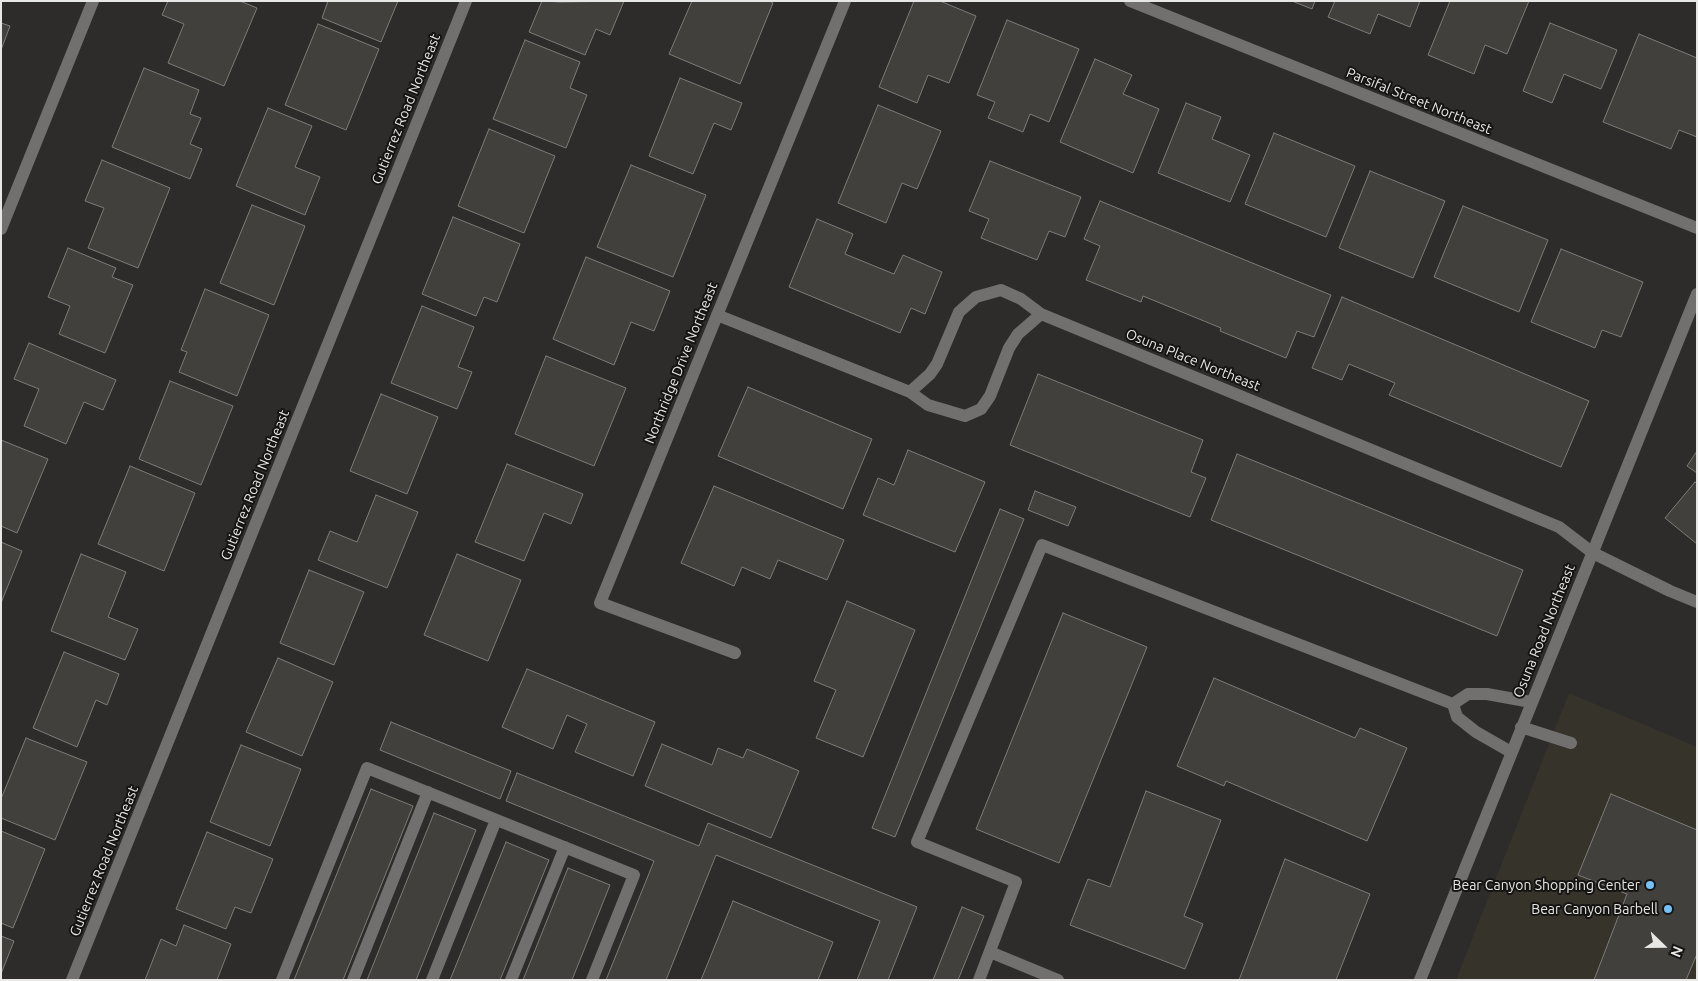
<!DOCTYPE html>
<html>
<head>
<meta charset="utf-8">
<style>
	body { margin:0 }
	#map { position:relative; width:1698px; height:981px; overflow:hidden; background:#2d2c2a; font-family:Ubuntu,sans-serif }
	canvas { display:block }
	.frame { position:absolute; inset:0; border:2px solid #e7e7e5; pointer-events:none }
	.north { position:absolute; left:1638px; top:921px; width:50px; height:50px; -webkit-text-stroke:4px #151413; paint-order:stroke; rotate:112deg; font-size:14px; font-weight:700; line-height:20px; text-align:center; color:#e7e7e5 }
	.north::after { content:''; display:block; margin:auto; width:18px; height:22px; background:#e7e7e5; clip-path:polygon(50% 0,100% 100%,50% 72%,0 100%) }
</style>
</head>
<body>
<div id="map">
<canvas width="1698" height="981"></canvas>
<div class="frame"></div>
<div class="north">N</div>
</div>
<script>
const ctx = document.querySelector('canvas').getContext('2d');
ctx.lineJoin = 'round';
function paint(path, color) {
  ctx.fillStyle = color;
  ctx.fill(path, 'evenodd');
}
function toPath(rows) {
  const path = new Path2D();
  for (const r of rows) {
    path.moveTo(r[0], r[1]);
    for (let i = 2; i < r.length; i += 2) path.lineTo(r[i], r[i + 1]);
  }
  return path;
}
function strokePath(path, color, width, dash) {
  ctx.strokeStyle = color;
  ctx.lineWidth = width;
  ctx.lineCap = dash ? 'butt' : 'round';
  ctx.setLineDash(dash || []);
  ctx.stroke(path);
}
function drawText(font, color, halo, rows, align = 'center') {
  ctx.font = font + ' Ubuntu,sans-serif';
  ctx.lineWidth = 4;
  ctx.setLineDash([]);
  ctx.textBaseline = 'middle';
  ctx.strokeStyle = halo;
  ctx.fillStyle = color;
  for (const [text, x, y, turn = 0] of rows) {
    ctx.save();
    ctx.translate(x, y);
    ctx.rotate((+turn || 0) * Math.PI / 180);
    ctx.textAlign = isNaN(turn) ? turn : align;
    if (halo) ctx.strokeText(text, 0, 0);
    ctx.fillText(text, 0, 0);
    ctx.restore();
  }
}
const built = toPath([
	[1569,693,1697,747,1697,980,1456,980]
]);
const building = toPath([
	[168,1,240,1,257,8,224,86,168,63,184,24,162,15,168,1],
	[328,1,398,1,381,42,322,18,328,1],
	[542,1,560,2,624,1,610,35,596,29,585,55,529,32,542,1],
	[692,1,770,1,773,3,740,84,669,54,692,1],
	[914,1,940,1,976,16,949,83,928,75,917,103,879,87,914,1],
	[1292,1,1315,1,1312,9,1292,1],
	[1335,1,1420,1,1410,27,1378,14,1370,34,1328,17,1335,1],
	[1450,1,1529,1,1507,54,1485,45,1474,74,1428,55,1450,1],
	[1007,20,1079,49,1049,122,1030,114,1023,132,988,118,995,102,977,95,1007,20],
	[1,23,10,26,1,50,1,23],
	[1550,23,1617,50,1601,89,1564,74,1552,103,1523,91,1550,23],
	[318,24,379,49,346,130,285,105,318,24],
	[1639,34,1697,58,1697,137,1679,130,1671,149,1603,122,1639,34],
	[525,40,580,62,570,88,587,95,566,148,493,119,525,40],
	[1095,59,1132,75,1123,94,1159,109,1133,173,1060,142,1095,59],
	[144,68,199,90,190,114,201,118,190,144,202,149,190,179,112,147,144,68],
	[680,78,742,103,731,130,714,123,693,174,649,156,680,78],
	[1186,103,1221,117,1212,139,1250,155,1230,202,1158,173,1186,103],
	[878,105,941,131,917,189,902,183,886,223,838,203,878,105],
	[268,108,312,126,295,167,320,177,305,215,236,186,268,108],
	[489,129,555,156,524,233,458,206,489,129],
	[1274,133,1355,166,1326,237,1245,204,1274,133],
	[102,160,170,188,138,268,88,248,104,208,85,201,102,160],
	[990,161,1081,197,1065,237,1049,231,1037,260,981,238,989,219,969,211,990,161],
	[631,165,706,195,673,277,597,247,631,165],
	[1370,171,1445,201,1413,278,1339,248,1370,171],
	[1100,201,1331,295,1314,337,1297,331,1286,358,1220,331,1221,328,1143,296,1141,302,1086,280,1100,246,1084,239,1100,201],
	[252,205,305,226,274,305,220,283,252,205],
	[1463,206,1548,240,1519,312,1434,277,1463,206],
	[453,217,520,244,497,302,484,297,476,316,422,294,453,217],
	[817,219,853,234,845,254,894,274,903,255,942,272,925,314,911,308,900,333,789,287,817,219],
	[68,248,116,268,112,277,133,285,105,353,59,334,70,306,48,297,68,248],
	[1561,249,1643,282,1621,337,1602,330,1595,348,1531,322,1561,249],
	[586,257,670,291,654,331,631,322,614,365,553,339,586,257],
	[205,289,269,315,237,396,179,372,187,352,181,350,205,289],
	[1342,297,1589,401,1561,467,1389,395,1395,383,1349,364,1342,380,1312,368,1342,297],
	[422,306,474,327,458,367,472,372,457,409,391,383,422,306],
	[29,343,116,380,103,410,84,402,66,444,24,426,39,389,14,379,29,343],
	[546,356,626,388,594,466,515,434,546,356],
	[1038,374,1203,440,1191,472,1206,478,1190,517,1010,445,1038,374],
	[170,381,233,406,201,485,139,459,170,381],
	[748,387,872,439,843,509,718,456,748,387],
	[381,394,438,417,407,494,350,471,381,394],
	[1,440,48,459,17,533,1,526,1,440],
	[908,450,985,482,955,552,863,515,878,478,894,485,908,450],
	[1697,451,1697,473,1687,466,1697,451],
	[1237,454,1523,570,1497,636,1211,520,1237,454],
	[507,464,583,494,571,524,544,513,524,561,475,542,507,464],
	[130,466,195,493,164,571,98,544,130,466],
	[1695,482,1697,484,1697,544,1665,518,1695,482],
	[714,486,844,540,827,580,778,560,770,579,742,567,734,586,681,563,714,486],
	[1035,491,1076,507,1068,526,1028,510,1035,491],
	[376,495,418,512,387,588,318,560,330,531,357,542,376,495],
	[1000,509,1024,519,895,837,872,828,1000,509],
	[1,542,22,551,1,603,1,542],
	[81,554,126,572,108,617,138,629,125,660,51,631,81,554],
	[457,554,521,580,488,661,424,635,457,554],
	[309,570,364,592,334,665,280,643,309,570],
	[847,601,915,630,863,757,816,738,836,690,814,681,847,601],
	[1063,613,1147,647,1059,863,976,829,1063,613],
	[64,652,119,674,107,705,96,700,77,747,33,728,64,652],
	[278,658,333,682,302,756,246,732,278,658],
	[527,669,655,722,633,776,575,752,587,724,567,715,553,749,502,727,527,669],
	[1214,678,1355,738,1360,728,1407,748,1367,841,1226,781,1224,786,1177,766,1214,678],
	[391,722,511,771,500,799,380,750,391,722],
	[26,738,87,762,55,840,1,818,1,799,26,738],
	[662,744,712,765,718,748,743,758,747,749,799,771,771,838,645,786,662,744],
	[241,745,301,769,270,846,210,822,241,745],
	[517,773,699,846,708,823,917,907,888,980,857,980,880,921,716,855,666,980,606,980,654,861,506,801,517,773],
	[371,789,413,806,343,980,294,980,371,789],
	[1146,791,1221,820,1184,916,1203,924,1185,969,1070,925,1088,879,1110,887,1146,791],
	[1611,794,1697,830,1697,954,1686,980,1594,980,1627,894,1578,875,1611,794],
	[434,813,476,830,416,980,367,980,434,813],
	[1,831,45,849,13,928,1,923,1,831],
	[207,832,273,859,251,913,235,907,226,929,176,909,207,832],
	[506,842,549,860,500,980,450,980,506,842],
	[1285,859,1370,894,1336,980,1239,980,1285,859],
	[568,868,610,885,572,980,523,980,568,868],
	[733,901,833,942,818,980,701,980,733,901],
	[962,907,984,916,958,980,933,980,962,907],
	[184,925,231,944,217,980,145,980,161,939,176,946,184,925],
	[1,936,14,941,1,974,1,936]
]);
const minor = toPath([
	[1130,1,1697,228],
	[1,229,93,1],
	[717,315,910,392,928,405,965,416,981,409,990,396,1009,348,1018,334,1041,314],
	[910,392,930,374,937,364,959,312,976,297,1001,290,1021,299,1041,314,1559,527,1593,553,1670,591,1697,602],
	[735,653,600,603,845,1],
	[1521,727,1571,743],
	[1511,752,1476,732,1457,717,1453,704,1468,694,1487,694,1531,702],
	[990,952,1058,980],
	[72,980,466,1],
	[282,980,367,768,634,875,592,980],
	[353,980,428,792],
	[432,980,496,820],
	[511,980,565,847],
	[979,980,1016,882,917,842,1042,545,1453,704],
	[1420,980,1697,294]
]);
const markers = [
	[1650,885,5,"#75c0f6"],
	[1668,909,5,"#75c0f6"]
];
const streetNames = [
	["Parsifal Street Northeast",1419,101,22],
	["Gutierrez Road Northeast",406,109,-68],
	["Osuna Place Northeast",1193,360,22],
	["Northridge Drive Northeast",681,363,-68],
	["Gutierrez Road Northeast",255,485,-68],
	["Osuna Road Northeast",1544,631,-68],
	["Gutierrez Road Northeast",104,861,-68]
];
const poiNames = [
	["Bear Canyon Shopping Center",1640,885],
	["Bear Canyon Barbell",1658,909]
];
paint(built, '#36332b');
paint(building, '#41403d');
strokePath(building, '#7d7c79', 1);
strokePath(minor, '#71706e', 12);
for (const [x, y, r, color] of markers) {
  const dot = new Path2D();
  dot.arc(x, y, r, 0, 2 * Math.PI);
  ctx.fillStyle = color;
  ctx.fill(dot);
  strokePath(dot, '#151413', 2);
}
drawText('14px', '#e7e7e5', '#151413', streetNames);
drawText('14px', '#e7e7e5', '#151413', poiNames, 'right');
</script>
</body>
</html>
